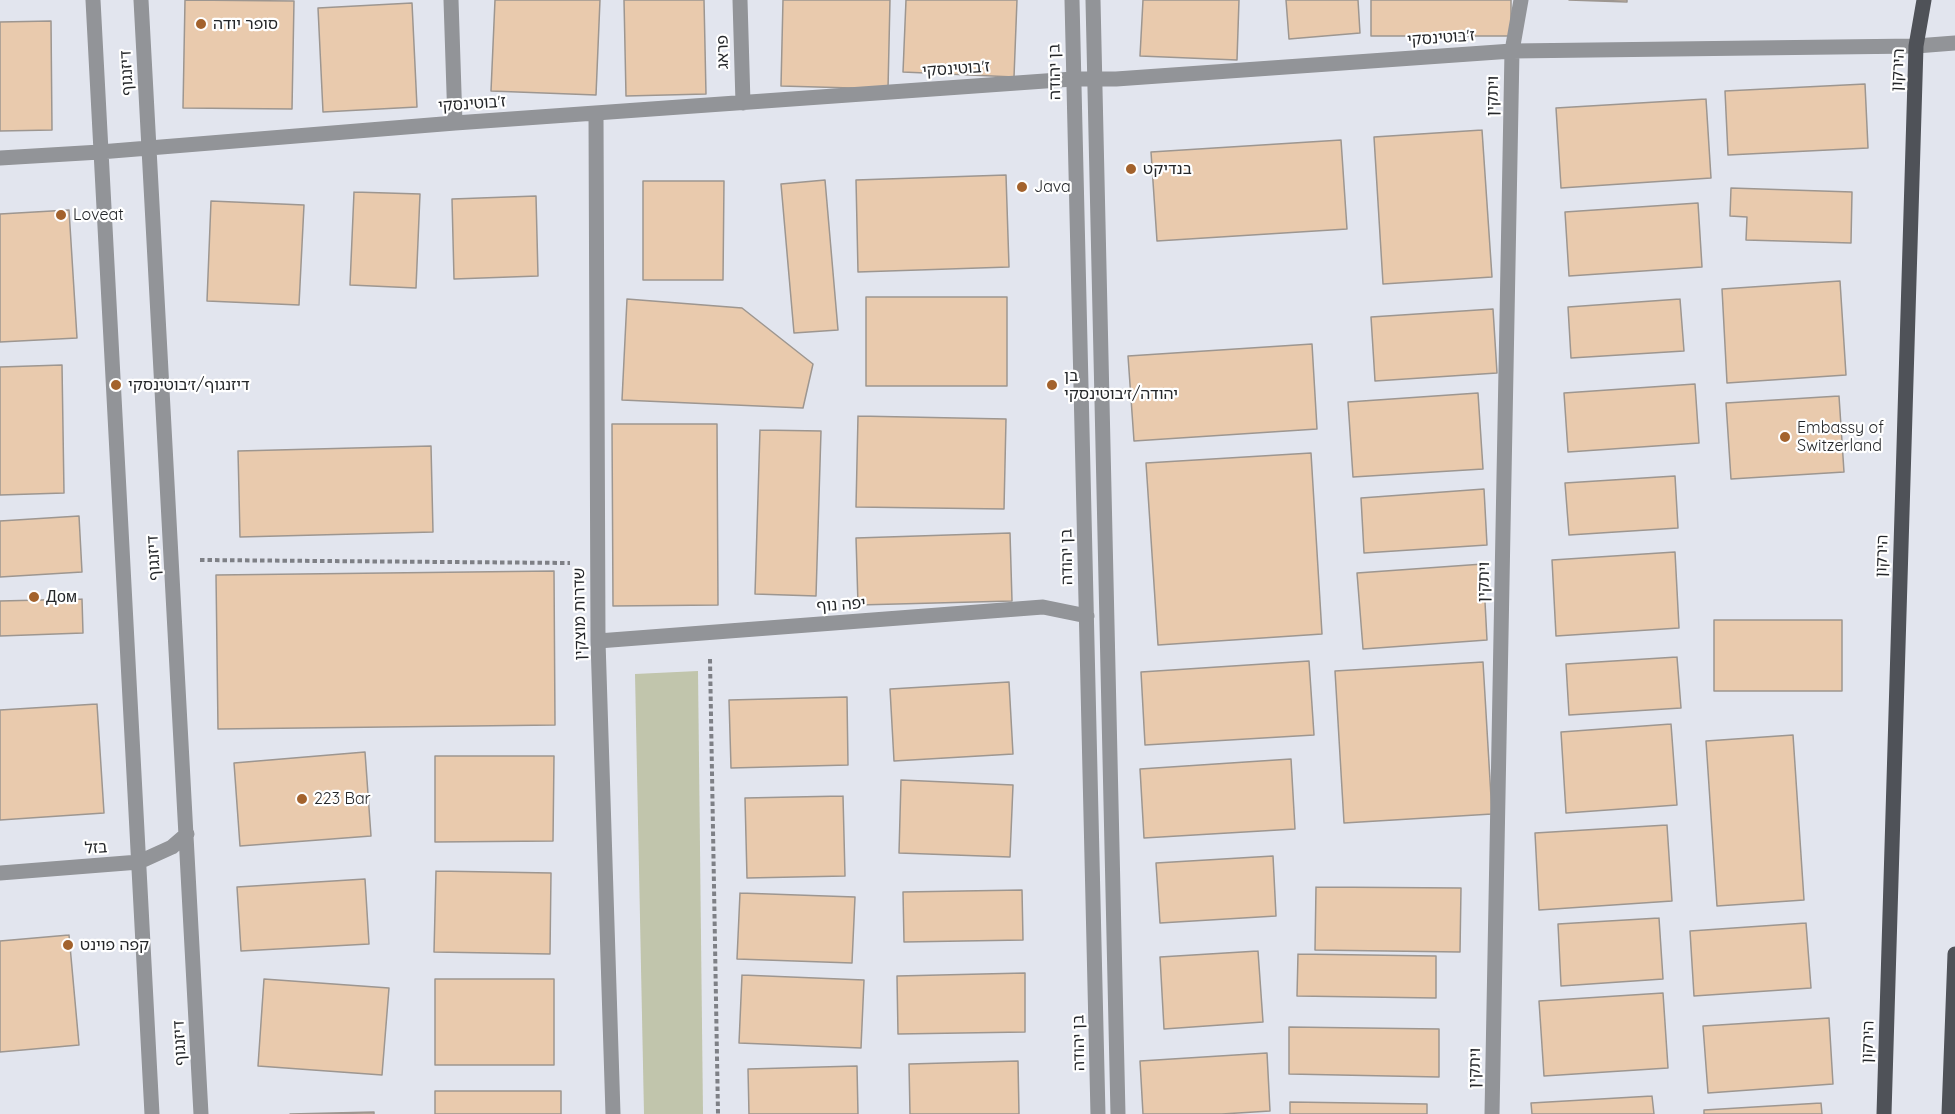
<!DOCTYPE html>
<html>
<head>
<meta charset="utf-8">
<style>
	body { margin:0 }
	canvas { display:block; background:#e2e5ee }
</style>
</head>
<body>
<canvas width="1955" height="1114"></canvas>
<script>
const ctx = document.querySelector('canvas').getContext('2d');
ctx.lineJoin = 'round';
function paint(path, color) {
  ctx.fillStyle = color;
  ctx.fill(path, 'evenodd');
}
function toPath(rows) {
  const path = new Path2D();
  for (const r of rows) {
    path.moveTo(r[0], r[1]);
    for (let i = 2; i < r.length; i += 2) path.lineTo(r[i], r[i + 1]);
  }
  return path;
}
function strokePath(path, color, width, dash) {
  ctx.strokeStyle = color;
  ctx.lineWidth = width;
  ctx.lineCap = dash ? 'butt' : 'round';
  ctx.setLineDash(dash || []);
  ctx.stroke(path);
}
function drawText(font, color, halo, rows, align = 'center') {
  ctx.font = font + ' Quicksand,"Noto Sans Hebrew",sans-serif';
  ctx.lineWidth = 4.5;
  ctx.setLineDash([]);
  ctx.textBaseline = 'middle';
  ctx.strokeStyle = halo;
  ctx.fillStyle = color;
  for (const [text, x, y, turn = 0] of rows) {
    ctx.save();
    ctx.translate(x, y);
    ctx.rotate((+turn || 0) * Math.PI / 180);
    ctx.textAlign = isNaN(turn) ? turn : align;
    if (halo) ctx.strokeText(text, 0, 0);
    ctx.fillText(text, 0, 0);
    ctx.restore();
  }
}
const green = toPath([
	[698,671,703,1114,644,1114,635,674]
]);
const building = toPath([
	[185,0,294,1,292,109,183,108,185,0],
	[495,0,600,0,596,95,491,91,495,0],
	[624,0,704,0,706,94,626,96,624,0],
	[783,0,890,0,888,89,781,86,783,0],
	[906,0,1017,0,1014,77,903,72,906,0],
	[1143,0,1239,0,1237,60,1140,56,1143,0],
	[1286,0,1358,0,1360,33,1289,39,1286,0],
	[1371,0,1511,0,1511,36,1371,36,1371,0],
	[1569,0,1627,0,1627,2,1569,0],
	[412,3,417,107,323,112,318,8,412,3],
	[51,21,52,130,0,131,0,22,51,21],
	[1865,84,1868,148,1728,155,1725,91,1865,84],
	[1706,99,1711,178,1561,188,1556,108,1706,99],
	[1482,130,1492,277,1383,284,1374,137,1482,130],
	[1341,140,1347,229,1157,241,1151,152,1341,140],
	[1006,175,1009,267,858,272,856,180,1006,175],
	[825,180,838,330,794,333,781,184,825,180],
	[643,181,724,181,723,280,643,280,643,181],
	[1731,188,1852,192,1851,243,1746,240,1747,217,1730,216,1731,188],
	[354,192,420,194,416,288,350,285,354,192],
	[536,196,538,276,454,279,452,199,536,196],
	[211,201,304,205,299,305,207,301,211,201],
	[1698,203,1702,267,1569,276,1565,212,1698,203],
	[69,210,77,338,0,342,0,214,69,210],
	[1840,281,1846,375,1727,383,1722,289,1840,281],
	[866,297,1007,297,1007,386,866,386,866,297],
	[627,299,742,308,813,364,803,408,622,400,627,299],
	[1680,299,1684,351,1571,358,1568,307,1680,299],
	[1493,309,1497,373,1375,381,1371,317,1493,309],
	[1312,344,1317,429,1134,441,1128,356,1312,344],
	[62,365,64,493,0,495,0,367,62,365],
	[1695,384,1699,443,1568,452,1564,393,1695,384],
	[1478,393,1483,469,1353,477,1348,402,1478,393],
	[1839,396,1844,472,1731,479,1726,403,1839,396],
	[858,416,1006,419,1004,509,856,507,858,416],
	[612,424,717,424,718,605,613,606,612,424],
	[760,430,821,431,816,596,755,594,760,430],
	[431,446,433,532,240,537,238,451,431,446],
	[1311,453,1322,634,1158,645,1146,463,1311,453],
	[1675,476,1678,528,1569,535,1565,483,1675,476],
	[1484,489,1487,545,1364,553,1361,498,1484,489],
	[79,516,82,572,0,577,0,521,79,516],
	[1010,533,1012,601,858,605,856,538,1010,533],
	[1675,552,1679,628,1556,636,1552,560,1675,552],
	[1483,564,1487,640,1363,649,1357,573,1483,564],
	[554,571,555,725,218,729,216,575,554,571],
	[82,599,83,633,0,636,0,601,82,599],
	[1714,620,1842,620,1842,691,1714,691,1714,620],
	[1677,657,1681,708,1569,715,1566,664,1677,657],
	[1309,661,1314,735,1145,745,1141,672,1309,661],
	[1483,662,1492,814,1344,823,1335,671,1483,662],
	[1009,682,1013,754,894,761,890,689,1009,682],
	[847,697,848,765,731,768,729,700,847,697],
	[97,704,104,813,0,820,0,710,97,704],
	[1671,724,1677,805,1566,813,1561,732,1671,724],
	[1793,735,1804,900,1717,906,1706,741,1793,735],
	[365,752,371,836,240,846,234,763,365,752],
	[435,756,554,756,553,841,435,842,435,756],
	[1291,759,1295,829,1144,838,1140,769,1291,759],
	[901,780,1013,785,1010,857,899,853,901,780],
	[843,796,845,876,747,878,745,798,843,796],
	[1667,825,1672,901,1539,910,1535,833,1667,825],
	[1273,856,1276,916,1160,923,1156,863,1273,856],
	[436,871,551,873,550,954,434,952,436,871],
	[365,879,369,944,241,951,237,887,365,879],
	[1316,887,1461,888,1460,952,1315,950,1316,887],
	[1022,890,1023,940,904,942,903,892,1022,890],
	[740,893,855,897,852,963,737,959,740,893],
	[1659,918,1663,979,1561,986,1558,924,1659,918],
	[1806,923,1811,988,1694,996,1690,931,1806,923],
	[69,935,79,1045,0,1052,0,941,69,935],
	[1258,951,1263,1022,1164,1029,1160,957,1258,951],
	[1298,954,1436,956,1436,998,1297,996,1298,954],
	[1025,973,1025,1032,898,1034,897,976,1025,973],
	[742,975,864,980,861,1048,739,1043,742,975],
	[264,979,389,988,382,1075,258,1066,264,979],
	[435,979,554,979,554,1065,435,1065,435,979],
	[1663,993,1668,1068,1544,1076,1539,1001,1663,993],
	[1829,1018,1833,1084,1708,1093,1703,1026,1829,1018],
	[1289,1027,1439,1029,1439,1077,1289,1074,1289,1027],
	[1267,1053,1270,1111,1222,1114,1143,1114,1140,1061,1267,1053],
	[1018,1061,1019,1114,910,1114,909,1064,1018,1061],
	[857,1066,858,1114,749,1114,748,1069,857,1066],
	[435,1091,561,1091,561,1114,435,1114,435,1091],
	[1652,1096,1654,1114,1532,1114,1531,1103,1652,1096],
	[1290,1102,1427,1104,1427,1114,1290,1114,1290,1102],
	[1821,1103,1822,1114,1704,1114,1704,1110,1821,1103],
	[374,1112,374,1114,290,1114,374,1112]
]);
const path = toPath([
	[200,560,570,563],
	[710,659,718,1114]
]);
const minor = toPath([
	[93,0,152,1114],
	[141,0,201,1114],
	[451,0,455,123],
	[740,0,743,103],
	[1072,0,1098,1114],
	[1093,0,1118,1114],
	[596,114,598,641,613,1114],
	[0,158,100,152,455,123,1073,79,1116,79,1512,51,1916,46,1955,43],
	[598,641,1043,607,1087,616],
	[0,873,139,862,172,847,187,834],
	[1492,1114,1512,51,1521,0]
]);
const major = toPath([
	[1884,1114,1916,46,1924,0],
	[1949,1114,1955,954]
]);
const markers = [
	[201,24,6,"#a3622c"],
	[1131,169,6,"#a3622c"],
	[1022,187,6,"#a3622c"],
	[61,215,6,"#a3622c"],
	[116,385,6,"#a3622c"],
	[1052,385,6,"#a3622c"],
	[1785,437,6,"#a3622c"],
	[34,597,6,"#a3622c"],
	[302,799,6,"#a3622c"],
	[68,945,6,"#a3622c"]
];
const poiNames = [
	["סופר יודה",213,24],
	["בנדיקט",1143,169],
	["Java",1034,187],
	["Loveat",73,215],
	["בן",1064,376],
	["יהודה/ז׳בוטינסקי",1064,394],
	["דיזנגוף/ז׳בוטינסקי",128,385],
	["Embassy of",1797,428],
	["Switzerland",1797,446],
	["Дом",46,597],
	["223 Bar",314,799],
	["קפה פוינט",80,945]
];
const streetNames = [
	["ז'בוטינסקי",1441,38,-4],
	["פראג",723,52,-91],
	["ז'בוטינסקי",956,69,-4],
	["הירקון",1898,70,-87],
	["בן יהודה",1055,72,-91],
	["דיזנגוף",127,73,-93],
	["ויתקין",1493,96,-89],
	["ז'בוטינסקי",472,104,-4],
	["הירקון",1882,556,-88],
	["בן יהודה",1067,557,-91],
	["דיזנגוף",154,558,-93],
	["ויתקין",1484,582,-89],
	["יפה נוף",841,605,-4],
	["שדרות מוצקין",580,614,-91],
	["בזל",96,848,-4],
	["הירקון",1868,1042,-88],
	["דיזנגוף",180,1043,-93],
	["בן יהודה",1079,1043,-91],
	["ויתקין",1475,1068,-89]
];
paint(green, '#c1c5ac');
paint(building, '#e9caad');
strokePath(building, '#9d9690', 1.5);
strokePath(path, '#7e8086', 4, [4.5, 3]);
strokePath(minor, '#929498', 15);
strokePath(major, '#4f5258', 15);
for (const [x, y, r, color] of markers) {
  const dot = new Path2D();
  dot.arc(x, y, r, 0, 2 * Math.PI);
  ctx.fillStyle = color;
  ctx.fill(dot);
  strokePath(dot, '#fff', 2);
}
drawText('16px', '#242629', '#fff', poiNames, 'left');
drawText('16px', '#242629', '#fff', streetNames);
</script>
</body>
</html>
